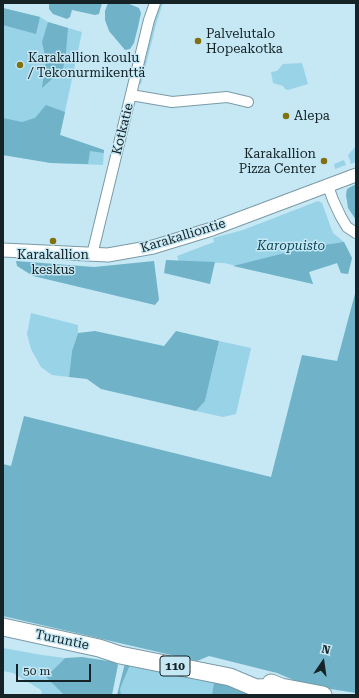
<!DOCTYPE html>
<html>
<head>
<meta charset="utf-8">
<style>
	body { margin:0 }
	#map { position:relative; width:359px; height:698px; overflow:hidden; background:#c5e8f4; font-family:"Roboto Serif",serif }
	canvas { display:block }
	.frame { position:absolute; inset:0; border:4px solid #152226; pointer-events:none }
	.north { position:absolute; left:303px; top:642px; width:40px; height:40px; -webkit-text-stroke:3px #c5e8f4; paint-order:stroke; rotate:13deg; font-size:11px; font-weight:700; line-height:16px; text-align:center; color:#152226 }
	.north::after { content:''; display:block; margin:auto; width:14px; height:18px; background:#152226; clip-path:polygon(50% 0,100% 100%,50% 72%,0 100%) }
	.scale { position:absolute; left:16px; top:664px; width:75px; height:18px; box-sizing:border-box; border:2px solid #152226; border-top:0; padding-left:5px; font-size:12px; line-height:14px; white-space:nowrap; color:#152226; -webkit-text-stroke:3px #c5e8f4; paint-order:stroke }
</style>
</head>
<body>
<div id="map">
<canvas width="359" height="698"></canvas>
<div class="frame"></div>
<div class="north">N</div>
<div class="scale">50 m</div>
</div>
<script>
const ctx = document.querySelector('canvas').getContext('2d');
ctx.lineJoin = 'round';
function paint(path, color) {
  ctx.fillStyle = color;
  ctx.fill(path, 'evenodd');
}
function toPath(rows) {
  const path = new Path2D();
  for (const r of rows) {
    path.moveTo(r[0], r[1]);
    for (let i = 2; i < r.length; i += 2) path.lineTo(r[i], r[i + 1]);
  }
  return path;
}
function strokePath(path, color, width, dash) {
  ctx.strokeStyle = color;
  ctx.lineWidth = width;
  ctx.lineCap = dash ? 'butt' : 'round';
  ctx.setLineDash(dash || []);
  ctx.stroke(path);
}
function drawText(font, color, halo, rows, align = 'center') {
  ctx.font = font + ' "Roboto Serif",serif';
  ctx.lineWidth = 3;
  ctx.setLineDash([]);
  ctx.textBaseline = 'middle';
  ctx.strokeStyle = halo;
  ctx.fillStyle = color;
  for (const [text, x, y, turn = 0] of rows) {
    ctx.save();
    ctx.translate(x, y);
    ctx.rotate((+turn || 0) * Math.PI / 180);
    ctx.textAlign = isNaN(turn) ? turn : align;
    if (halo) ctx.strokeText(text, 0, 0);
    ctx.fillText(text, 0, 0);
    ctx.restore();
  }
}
const green = toPath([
	[161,3,163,3,157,21,141,84,139,84,155,20],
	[3,8,40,17,48,22,82,32,60,135,104,150,103,165,51,163,3,155],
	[302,63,308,84,288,90,285,89,283,86,273,83,271,72,277,71,283,64],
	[356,146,356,162,351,164,348,155],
	[344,160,346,165,335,169,334,164],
	[318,201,322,203,333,233,344,242,352,258,348,274,341,273,337,263,309,272,313,284,224,263,179,261,177,256,214,242,213,238,243,230],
	[31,313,78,325,78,333,72,351,69,377,52,375,41,367,31,349,27,334],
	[219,341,251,348,236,414,223,417,196,411,205,401],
	[3,648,42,655,65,658,46,677,64,695,42,695,41,690,13,673,3,671],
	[130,665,214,682,212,695,120,695,120,689]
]);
const forest = toPath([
	[49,3,102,3,99,14,95,15,72,10,70,17,67,19,53,14,49,9],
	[108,3,127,3,139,8,141,13,138,27,134,43,130,49,125,50,109,31,105,20,105,11],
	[3,8,40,17,36,34,3,25],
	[48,22,68,28,66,52,63,69,42,88,46,60,42,42],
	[46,105,65,112,60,135,104,150,104,153,90,151,88,164,51,163,3,155,3,118,22,122,35,118],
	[356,184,356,220,348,208,346,195,347,189],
	[344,242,352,258,348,274,341,273,337,263,309,272,313,284,233,266,305,248],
	[166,260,215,262,210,284,164,273],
	[16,261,94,267,154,261,159,300,155,305,33,276,17,266],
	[356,290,356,693,305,685,277,673,209,656,197,661,3,616,3,464,11,466,24,416,271,477,302,355,337,361],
	[95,331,164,346,176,331,219,341,205,401,196,411,101,389,87,379,69,377,72,351,78,333],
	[82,657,115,662,118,665,112,695,64,695,46,677,65,658],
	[125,663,130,665,120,689,121,695,117,695],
	[214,682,253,690,259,695,212,695]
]);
const minor = toPath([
	[131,95,172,102,227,97,248,102],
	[328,186,333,200,341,217,347,227,356,233],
	[92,255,149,20,155,3]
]);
const tertiary = toPath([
	[3,250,108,255,153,247,212,229,356,175]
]);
const primary = toPath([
	[3,627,99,648,120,655,230,677,256,688,281,687],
	[271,683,281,687,323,695]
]);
const markers = [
	[198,41,4,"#81700f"],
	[20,65,4,"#81700f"],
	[286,116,4,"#81700f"],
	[324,161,4,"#81700f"],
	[53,241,4,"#81700f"]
];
const shields = [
	[175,666,30]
];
const shieldNames = [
	["110",175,666]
];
const poiNames = [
	["Palvelutalo",206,34],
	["Hopeakotka",206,49],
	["Karakallion koulu",28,58],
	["/ Tekonurmikenttä",28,73],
	["Alepa",294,116],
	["Karakallion",316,154,"right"],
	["Pizza Center",316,169,"right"],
	["Karakallion",53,255,"center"],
	["keskus",53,270,"center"]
];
const streetNames = [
	["Kotkatie",123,129,-76],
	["Karakalliontie",183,236,-17],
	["Turuntie",62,640,12]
];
const parkNames = [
	["Karopuisto",291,246]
];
paint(green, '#98d3e7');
paint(forest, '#70b2c8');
strokePath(minor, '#7a9aa6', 12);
strokePath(tertiary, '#7a9aa6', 15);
strokePath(primary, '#7a9aa6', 19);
strokePath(minor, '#fff', 10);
strokePath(tertiary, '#fff', 13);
strokePath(primary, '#fff', 17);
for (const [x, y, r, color] of markers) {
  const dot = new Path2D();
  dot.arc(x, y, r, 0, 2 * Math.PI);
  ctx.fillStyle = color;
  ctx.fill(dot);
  strokePath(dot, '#c5e8f4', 1.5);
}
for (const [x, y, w] of shields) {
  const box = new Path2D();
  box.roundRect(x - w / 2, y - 10, w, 20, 3);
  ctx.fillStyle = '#c5e8f4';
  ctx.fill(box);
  strokePath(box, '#152226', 1);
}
drawText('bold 12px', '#152226', null, shieldNames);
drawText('13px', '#152226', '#c5e8f4', poiNames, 'left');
drawText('13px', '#152226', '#c5e8f4', streetNames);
drawText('italic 13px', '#0e4858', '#c5e8f4', parkNames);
</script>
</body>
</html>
